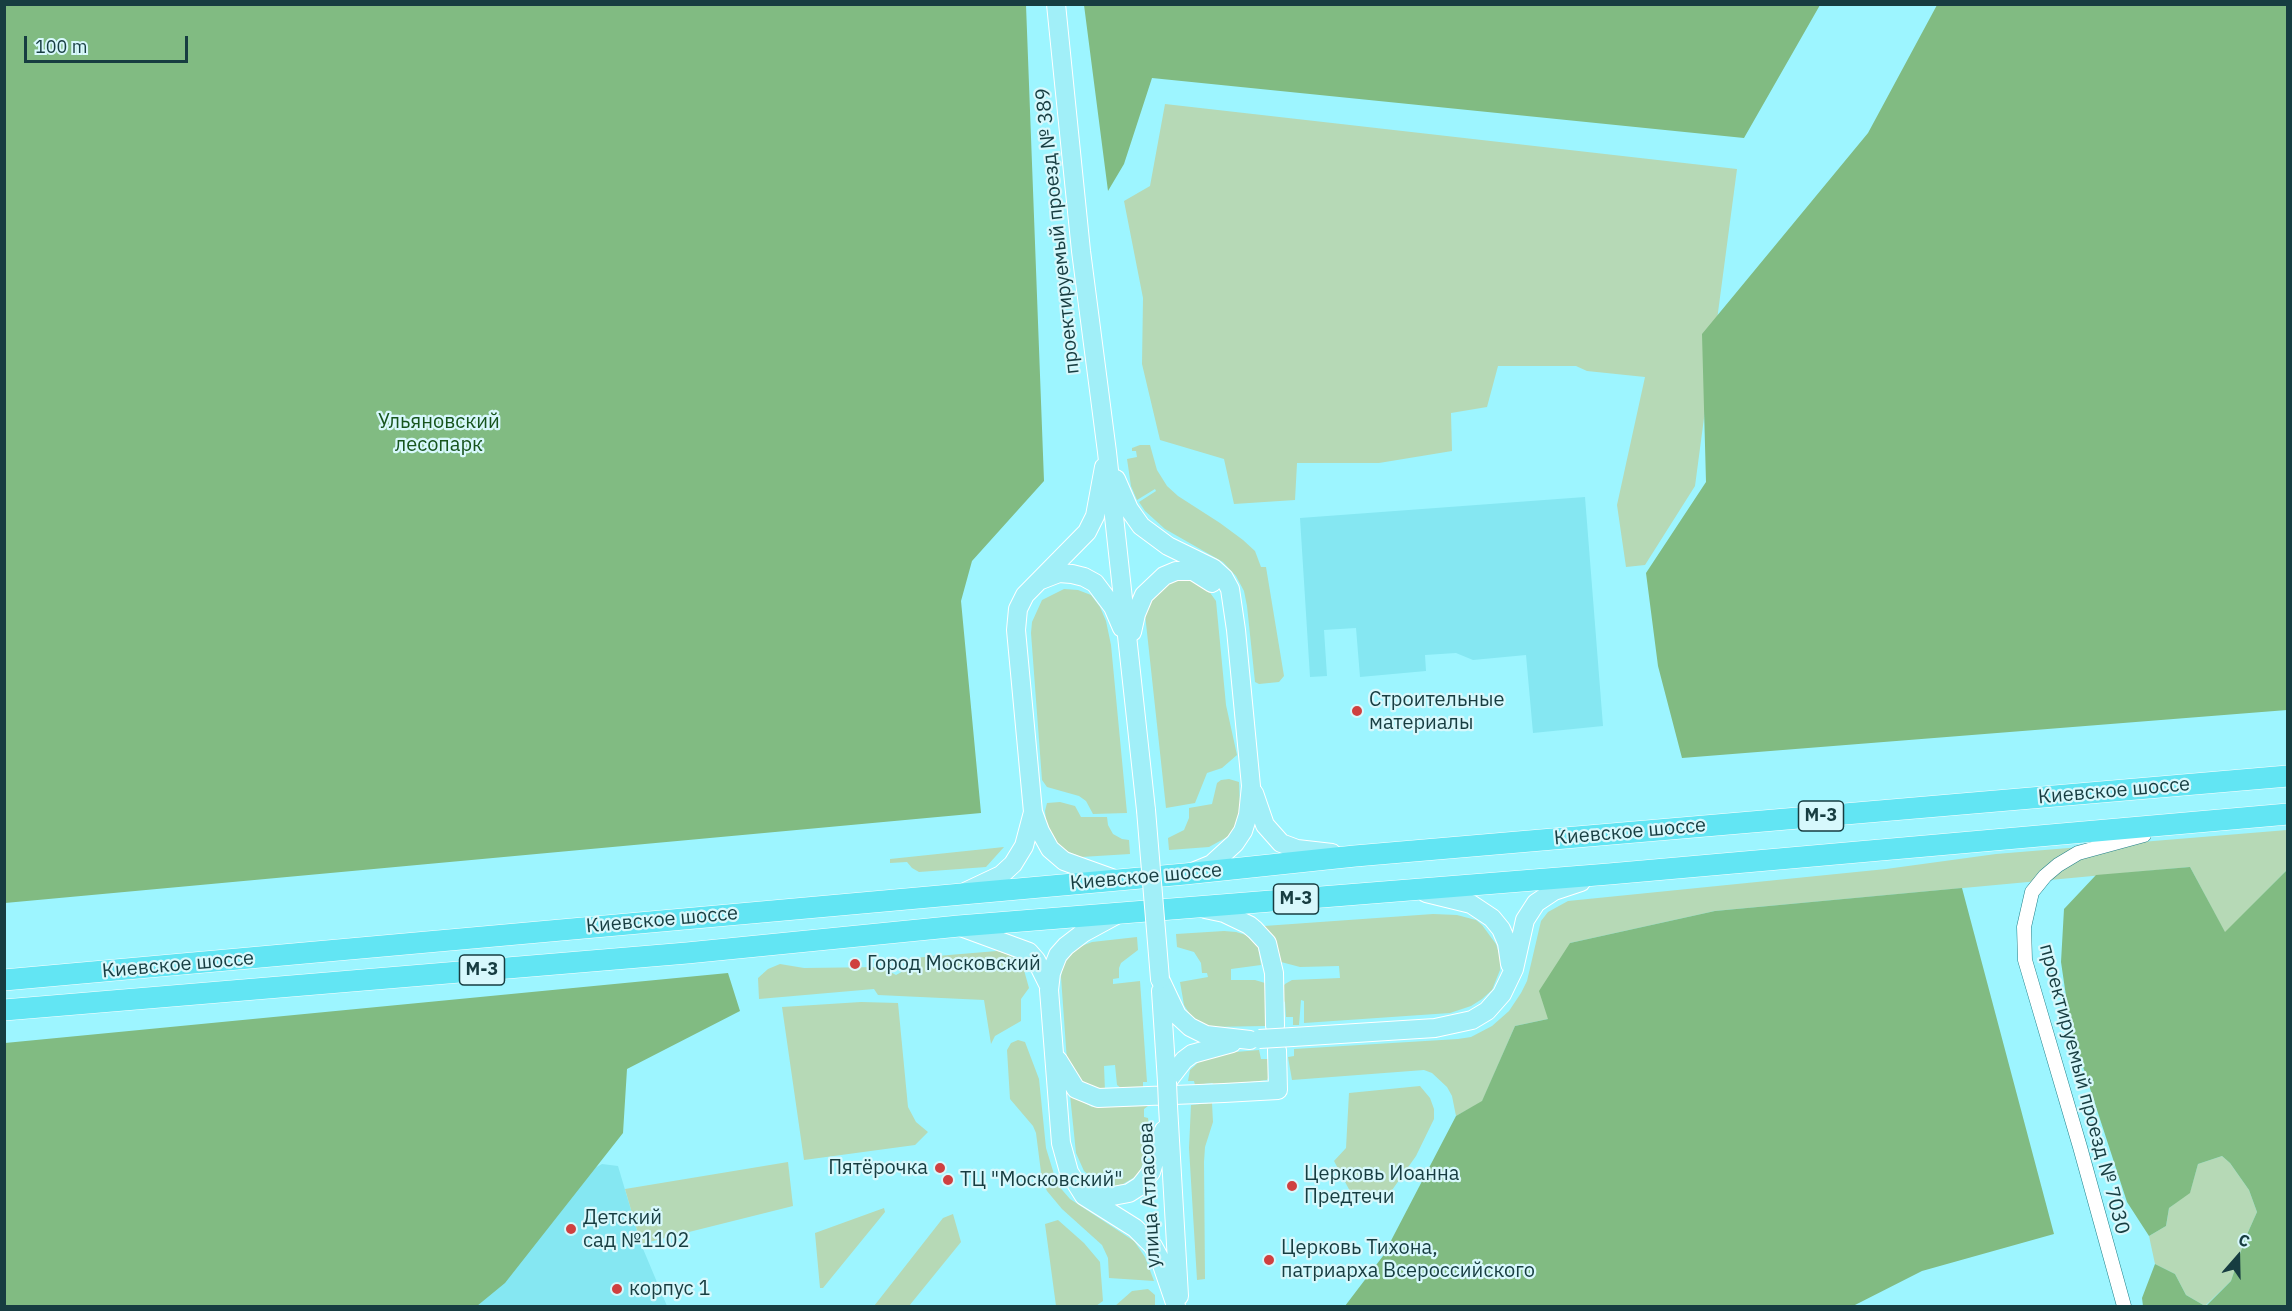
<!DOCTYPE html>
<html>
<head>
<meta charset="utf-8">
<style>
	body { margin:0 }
	#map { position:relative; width:2292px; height:1311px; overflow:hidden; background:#9df5ff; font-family:"IBM Plex Sans",sans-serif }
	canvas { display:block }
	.frame { position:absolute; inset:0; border:6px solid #173d41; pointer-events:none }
	.north { position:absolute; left:2208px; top:1227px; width:60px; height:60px; -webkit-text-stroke:4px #d7f8fc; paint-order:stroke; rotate:20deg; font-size:16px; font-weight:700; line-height:24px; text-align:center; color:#173d41 }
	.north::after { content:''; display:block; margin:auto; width:21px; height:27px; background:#173d41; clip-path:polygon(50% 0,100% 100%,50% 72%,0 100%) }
	.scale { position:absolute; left:24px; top:36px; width:164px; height:27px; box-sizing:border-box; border:3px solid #173d41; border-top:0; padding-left:8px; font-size:18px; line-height:21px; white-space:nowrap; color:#173d41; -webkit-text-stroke:4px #d7f8fc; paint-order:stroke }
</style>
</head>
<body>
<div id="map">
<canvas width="2292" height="1311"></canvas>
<div class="frame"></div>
<div class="north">С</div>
<div class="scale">100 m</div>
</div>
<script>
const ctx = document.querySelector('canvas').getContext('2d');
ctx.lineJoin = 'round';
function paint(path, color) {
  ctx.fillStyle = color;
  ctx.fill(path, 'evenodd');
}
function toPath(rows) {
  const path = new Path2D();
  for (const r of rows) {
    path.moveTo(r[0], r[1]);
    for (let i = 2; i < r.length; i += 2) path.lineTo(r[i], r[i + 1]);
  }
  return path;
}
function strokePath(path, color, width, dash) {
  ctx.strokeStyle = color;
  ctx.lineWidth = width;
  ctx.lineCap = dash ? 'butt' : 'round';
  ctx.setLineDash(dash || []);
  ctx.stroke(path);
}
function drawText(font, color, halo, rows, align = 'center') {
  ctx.font = font + ' "IBM Plex Sans",sans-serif';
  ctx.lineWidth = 4.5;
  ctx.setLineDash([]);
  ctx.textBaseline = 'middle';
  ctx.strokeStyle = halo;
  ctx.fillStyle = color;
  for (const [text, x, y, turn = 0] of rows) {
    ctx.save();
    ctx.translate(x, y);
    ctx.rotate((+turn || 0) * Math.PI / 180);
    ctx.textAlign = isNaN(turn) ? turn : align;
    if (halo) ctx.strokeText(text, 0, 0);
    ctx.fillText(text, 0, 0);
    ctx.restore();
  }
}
const built = toPath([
	[1585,497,1603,726,1533,733,1526,655,1473,660,1456,653,1425,655,1426,671,1360,677,1356,628,1324,630,1327,676,1310,677,1300,518],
	[602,1164,618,1166,641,1244,667,1306,387,1306,503,1219]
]);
const green = toPath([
	[1165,104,1737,169,1695,486,1645,565,1626,567,1617,505,1645,377,1587,371,1576,366,1498,366,1487,407,1451,413,1452,451,1379,463,1297,463,1295,500,1234,504,1224,459,1160,440,1142,364,1143,298,1124,201,1150,186],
	[1140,445,1150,445,1157,470,1167,486,1178,496,1220,523,1243,540,1255,551,1261,567,1266,567,1284,676,1279,682,1259,684,1255,682,1247,606,1244,591,1236,576,1223,562,1165,529,1145,511,1139,502,1156,491,1155,489,1137,500,1131,486,1127,459,1137,457,1136,451,1132,451,1132,448],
	[1187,578,1206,587,1216,601,1226,705,1237,755,1222,768,1207,773,1195,803,1166,808,1145,614,1151,599,1169,581],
	[1064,589,1078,590,1091,595,1100,607,1106,621,1111,645,1127,813,1093,814,1086,801,1079,796,1047,787,1042,780,1031,633,1032,622,1042,600],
	[1229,779,1239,782,1240,808,1237,826,1229,836,1209,847,1169,850,1168,838,1184,830,1189,818,1189,808,1212,804,1217,783,1221,780],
	[1060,802,1075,806,1081,817,1107,817,1108,825,1113,834,1122,839,1129,840,1130,854,1081,857,1062,849,1047,828,1045,811,1047,803],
	[2287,830,2287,870,2225,933,2190,867,1715,911,1570,943,1548,1019,1515,1026,1482,1102,1456,1116,1452,1096,1447,1087,1432,1073,1424,1070,1292,1080,1288,1057,1294,1056,1294,1049,1458,1039,1471,1037,1492,1026,1509,1011,1521,993,1527,981,1541,921,1548,912,1568,901,1886,869,1996,854],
	[1004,847,986,867,919,872,912,868,907,862,890,863,890,859],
	[1433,914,1457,915,1476,920,1482,925,1496,944,1500,957,1500,970,1492,990,1482,999,1471,1006,1450,1013,1304,1023,1304,1001,1301,1000,1299,1025,1293,1025,1293,1017,1286,1017,1285,1002,1282,1000,1282,988,1285,984,1292,980,1340,978,1339,966,1300,967,1281,962,1272,938,1264,926],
	[1224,931,1236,932,1246,935,1258,947,1261,965,1231,969,1231,980,1255,980,1265,983,1266,987,1265,1026,1208,1027,1191,1016,1184,1005,1180,982,1208,977,1207,973,1202,973,1201,963,1194,952,1177,947,1176,934],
	[1137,937,1138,950,1121,963,1119,968,1119,978,1113,979,1113,984,1140,981,1147,1082,1143,1082,1143,1090,1121,1088,1117,1085,1115,1065,1104,1066,1105,1091,1080,1082,1067,1061,1061,977,1063,966,1073,951,1079,947,1092,942],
	[997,951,1007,954,1022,963,1029,988,1021,999,1021,1021,995,1036,991,1044,984,1000,878,995,874,989,759,999,758,978,768,969,780,964,804,968,881,967,896,975,907,969,908,959,913,958],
	[861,1002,898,1003,908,1107,916,1122,928,1132,915,1145,804,1160,782,1007],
	[1018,1040,1025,1042,1039,1079,1046,1148,1057,1184,1070,1199,1134,1241,1145,1257,1154,1281,1109,1278,1108,1258,1102,1245,1062,1209,1047,1191,1042,1180,1036,1133,1033,1126,1010,1099,1007,1050,1011,1043],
	[1259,1050,1261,1059,1268,1059,1269,1076,1267,1080,1217,1086,1212,1083,1195,1085,1194,1081,1188,1081,1190,1070,1200,1061,1224,1053],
	[1420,1086,1430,1098,1434,1109,1434,1119,1416,1156,1390,1193,1371,1202,1352,1195,1334,1161,1346,1148,1349,1093],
	[1070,1095,1092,1107,1148,1106,1144,1109,1144,1117,1148,1118,1149,1126,1147,1154,1138,1175,1123,1184,1110,1187,1099,1184,1084,1171,1076,1153],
	[1212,1103,1213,1122,1205,1147,1204,1162,1205,1279,1197,1280,1189,1148,1191,1105],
	[2222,1156,2230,1163,2249,1190,2257,1212,2245,1239,2231,1281,2205,1306,2186,1295,2175,1274,2155,1264,2149,1236,2166,1226,2169,1208,2190,1192,2198,1164],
	[788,1162,793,1206,641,1244,625,1189],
	[884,1208,885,1212,823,1288,820,1288,815,1233],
	[953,1214,961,1242,909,1306,874,1306,943,1218],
	[1058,1220,1084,1243,1100,1262,1103,1301,1096,1306,1056,1306,1045,1224],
	[1148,1289,1155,1295,1155,1306,1115,1306,1132,1291]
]);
const forest = toPath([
	[5,4,1026,5,1044,481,972,561,961,601,981,813,5,903],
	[1084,5,1084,4,1820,5,1744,138,1152,78,1124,164,1108,191],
	[1937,5,2287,5,2287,710,1682,758,1658,666,1646,573,1706,482,1702,334,1868,133],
	[2190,867,2225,932,2287,870,2287,1306,2206,1306,2231,1281,2245,1239,2257,1212,2249,1190,2230,1163,2222,1156,2198,1164,2190,1193,2169,1208,2166,1226,2149,1236,2127,1202,2071,1030,2061,962,2064,909,2096,875],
	[1962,888,2054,1234,1922,1271,1853,1306,1345,1306,1383,1256,1456,1116,1482,1101,1515,1026,1548,1019,1539,991,1570,943,1715,911],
	[728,973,740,1011,627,1069,623,1133,505,1283,477,1306,5,1306,5,1043],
	[2155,1264,2175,1274,2186,1295,2205,1306,2143,1306,2142,1298]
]);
const minor = toPath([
	[2124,1306,2080,1147,2025,960,2024,927,2032,892,2045,876,2058,865,2078,853,2144,835]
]);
const major = toPath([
	[1056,4,1081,251,1107,452,1146,810],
	[1104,467,1095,516,1087,532,1025,595,1018,609,1016,630,1033,812,1040,831,1050,849,1064,861,1117,880],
	[1116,479,1129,509,1141,526,1168,546,1213,568,1224,578,1230,589,1236,630,1251,786,1248,815,1243,831,1235,843,1212,864,1195,871],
	[1041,580,1059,573,1072,574,1084,577,1095,583,1113,607,1122,628],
	[1132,632,1136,614,1144,595,1164,576,1176,571,1193,571,1212,583],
	[1254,793,1265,825,1281,843,1297,849,1332,853],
	[965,892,1001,875,1013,864,1024,846,1033,812],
	[1426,893,1471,904,1492,918,1501,929,1507,943,1510,964],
	[1205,909,1224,913,1249,925,1255,930,1267,943,1274,973,1275,1026],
	[1118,914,1083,933,1066,946,1058,955,1051,973,1049,990,1061,1143,1069,1172,1084,1196,1135,1228,1153,1246,1160,1259,1176,1306],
	[961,927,1029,952,1036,960,1048,984],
	[1160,979,1177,1015,1190,1027,1206,1035,1250,1040],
	[1161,991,1167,1082],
	[1293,1037,1435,1028,1472,1020,1487,1011,1502,994,1514,969,1525,920,1536,903,1554,891,1581,882],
	[1058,1060,1076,1089,1098,1098,1224,1093,1278,1090,1277,1050],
	[1167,1082,1184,1060,1192,1054,1232,1043],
	[1168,1106,1179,1296],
	[1085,1186,1098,1194,1113,1196,1129,1193,1140,1186,1151,1172,1164,1130]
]);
const highway = toPath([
	[4,980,1185,874,1355,856,2288,776],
	[4,1010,687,953,959,926,1609,874,2288,814]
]);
const majorBridge = toPath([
	[1146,810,1160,979],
	[1259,1039,1293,1037],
	[1167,1082,1168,1106]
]);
const markers = [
	[1357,711,6,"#cf4040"],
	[855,964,6,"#cf4040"],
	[940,1168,6,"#cf4040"],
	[948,1180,6,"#cf4040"],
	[1292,1186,6,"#cf4040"],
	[571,1229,6,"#cf4040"],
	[1269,1260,6,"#cf4040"],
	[617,1289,6,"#cf4040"]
];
const shields = [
	[1821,816,45],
	[1296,899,45],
	[482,970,45]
];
const shieldNames = [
	["М-3",1821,816],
	["М-3",1296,899],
	["М-3",482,970]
];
const streetNames = [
	["проектируемый проезд № 389",1058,231,-96],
	["Киевское шоссе",2114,791,-5],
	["Киевское шоссе",1630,832,-5],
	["Киевское шоссе",1146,877,-5],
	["Киевское шоссе",662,920,-5],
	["Киевское шоссе",178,965,-5],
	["проектируемый проезд № 7030",2084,1089,75],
	["улица Атласова",1150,1195,-93]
];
const parkNames = [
	["Ульяновский",439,422],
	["лесопарк",439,445]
];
const poiNames = [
	["Строительные",1369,700],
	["материалы",1369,723],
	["Город Московский",867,964],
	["Пятёрочка",928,1168,"right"],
	["Церковь Иоанна",1304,1174],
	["Предтечи",1304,1197],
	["ТЦ \"Московский\"",960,1180],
	["Детский",583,1218],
	["сад №1102",583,1241],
	["Церковь Тихона,",1281,1248],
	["патриарха Всероссийского",1281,1271],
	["корпус 1",629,1289]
];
paint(built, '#85e7f2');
paint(green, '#b6d9b6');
paint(forest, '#81bb82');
strokePath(minor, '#23838c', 15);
strokePath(major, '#fff', 20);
strokePath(highway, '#fff', 22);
strokePath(minor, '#fff', 14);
strokePath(major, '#a1eff8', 18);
strokePath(highway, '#62e5f3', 21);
strokePath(majorBridge, '#fff', 20, []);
strokePath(majorBridge, '#a1eff8', 18);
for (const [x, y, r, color] of markers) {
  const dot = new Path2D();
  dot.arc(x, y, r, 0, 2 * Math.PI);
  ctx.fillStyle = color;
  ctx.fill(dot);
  strokePath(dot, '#d7f8fc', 2);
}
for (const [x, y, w] of shields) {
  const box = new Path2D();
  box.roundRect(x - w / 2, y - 15, w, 30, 4.5);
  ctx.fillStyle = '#d7f8fc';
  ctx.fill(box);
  strokePath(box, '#173d41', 1.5);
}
drawText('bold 18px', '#173d41', null, shieldNames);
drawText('20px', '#173d41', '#d7f8fc', streetNames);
drawText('20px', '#17541d', '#d7f8fc', parkNames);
drawText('20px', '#173d41', '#d7f8fc', poiNames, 'left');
</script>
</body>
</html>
